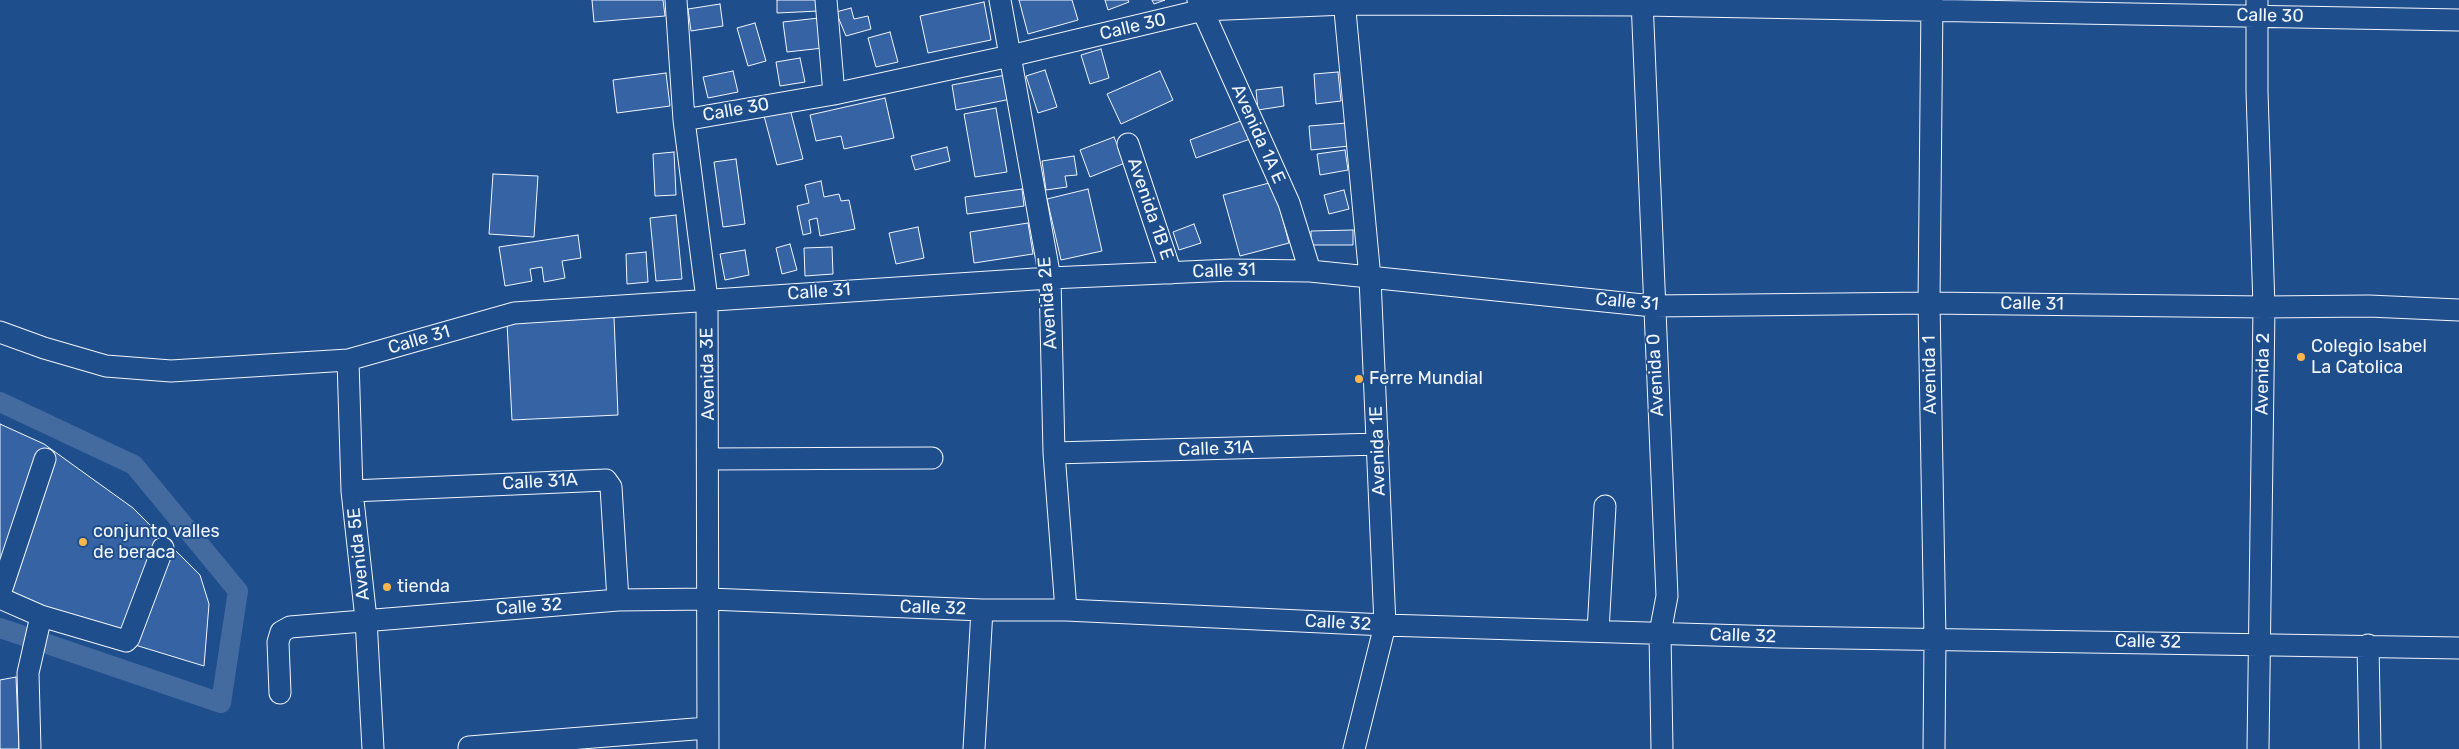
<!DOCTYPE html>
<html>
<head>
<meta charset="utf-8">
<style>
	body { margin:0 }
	canvas { display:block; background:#1f4e8c }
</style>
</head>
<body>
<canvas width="2459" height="749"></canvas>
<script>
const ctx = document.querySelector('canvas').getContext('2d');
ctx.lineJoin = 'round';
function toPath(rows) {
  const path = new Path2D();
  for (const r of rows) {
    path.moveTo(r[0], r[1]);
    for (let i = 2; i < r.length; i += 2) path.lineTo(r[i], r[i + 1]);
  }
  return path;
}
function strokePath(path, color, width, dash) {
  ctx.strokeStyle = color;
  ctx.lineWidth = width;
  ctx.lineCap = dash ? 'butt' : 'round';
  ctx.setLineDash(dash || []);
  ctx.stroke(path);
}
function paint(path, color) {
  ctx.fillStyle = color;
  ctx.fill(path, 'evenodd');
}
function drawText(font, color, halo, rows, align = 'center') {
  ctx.font = font + ' Rubik,sans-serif';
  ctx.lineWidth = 4;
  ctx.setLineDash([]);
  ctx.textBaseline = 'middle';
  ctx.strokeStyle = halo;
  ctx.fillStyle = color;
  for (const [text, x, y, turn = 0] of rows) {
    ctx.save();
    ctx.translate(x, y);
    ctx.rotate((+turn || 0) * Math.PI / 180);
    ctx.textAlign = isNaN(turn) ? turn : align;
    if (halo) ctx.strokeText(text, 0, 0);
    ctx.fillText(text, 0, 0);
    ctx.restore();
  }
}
const canal = toPath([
	[0,402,134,465,238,591,221,703,0,628]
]);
const building = toPath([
	[592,0,663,0,665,16,594,22,592,0],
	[777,0,818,0,819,11,777,13,777,0],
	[1019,0,1072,0,1078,20,1028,34,1019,0],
	[1105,0,1128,0,1129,2,1108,10,1105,0],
	[1152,0,1165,0,1154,4,1152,0],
	[984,2,991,40,928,53,920,16,984,2],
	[720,4,723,26,691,31,688,9,720,4],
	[851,8,854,19,868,16,871,29,846,36,836,12,851,8],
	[819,18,823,48,787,52,783,22,819,18],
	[755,23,766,61,748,66,737,28,755,23],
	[890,32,898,62,876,67,868,38,890,32],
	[1101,49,1109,78,1090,84,1081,55,1101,49],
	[800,58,805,82,780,86,776,62,800,58],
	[1045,70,1057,107,1038,113,1026,76,1045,70],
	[733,71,738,92,708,98,703,77,733,71],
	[1160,71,1173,100,1121,124,1107,94,1160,71],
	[1338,72,1341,101,1316,104,1314,74,1338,72],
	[666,73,670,106,617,113,613,80,666,73],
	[1006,75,1011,99,956,110,952,85,1006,75],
	[1282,87,1284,106,1258,110,1256,90,1282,87],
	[885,98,894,138,844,149,841,136,816,141,810,115,885,98],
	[789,105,803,159,777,165,763,112,789,105],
	[996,108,1007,172,975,177,964,114,996,108],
	[1246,119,1253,138,1196,158,1190,140,1246,119],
	[1347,123,1349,146,1311,150,1309,126,1347,123],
	[1114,137,1125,163,1090,177,1080,150,1114,137],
	[947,147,950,161,915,170,911,156,947,147],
	[1345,150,1348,170,1320,175,1317,154,1345,150],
	[674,152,676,195,655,196,653,154,674,152],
	[1074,156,1077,175,1065,176,1067,187,1046,190,1042,161,1074,156],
	[736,159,745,224,723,227,714,162,736,159],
	[493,174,538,176,534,237,489,234,493,174],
	[821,181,824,197,839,194,841,201,849,200,855,229,820,236,817,218,809,220,811,233,803,235,797,206,809,203,805,185,821,181],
	[1273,182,1289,243,1240,256,1223,195,1273,182],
	[1022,189,1024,206,967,214,965,197,1022,189],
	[1088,189,1102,251,1061,260,1047,199,1088,189],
	[1344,190,1349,209,1329,214,1324,195,1344,190],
	[676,215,682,279,656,281,650,218,676,215],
	[1028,223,1033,254,974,263,970,232,1028,223],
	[1194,224,1201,243,1179,250,1173,232,1194,224],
	[918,227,924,258,896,264,889,233,918,227],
	[1353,230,1353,245,1311,245,1311,231,1353,230],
	[578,235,581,258,562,261,565,278,544,282,542,267,530,269,532,281,505,286,499,247,578,235],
	[790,244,797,270,782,274,776,248,790,244],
	[832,247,833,274,805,276,804,248,832,247],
	[745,250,749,275,725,280,720,254,745,250],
	[646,252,648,282,627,284,626,254,646,252],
	[614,317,618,415,512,420,507,323,614,317],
	[0,424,44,444,133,508,200,575,209,604,204,666,122,641,0,598,0,424],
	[16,677,19,749,0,749,0,680,16,677]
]);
const minor = toPath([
	[676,0,684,120,707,299,708,749],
	[826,0,834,94],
	[1000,0,1050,278,1054,453,1066,610],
	[1198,0,1289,203,1310,271],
	[1344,0,1370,278,1385,625,1354,749],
	[1642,0,1667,596,1660,633,1662,749],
	[1932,0,1929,303,1935,639,1934,749],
	[2257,0,2257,92,2264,307,2258,749],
	[684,120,834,94,1010,56,1203,10,1345,4,1643,5,2459,20],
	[1128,144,1171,273],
	[0,332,44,348,106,366,171,371,348,360,514,313,1050,278,1231,270,1310,271,1653,306,1929,303,2264,307,2369,306,2459,310],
	[348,360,352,491,366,619,373,749],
	[1054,453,1378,444],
	[709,459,932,458],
	[352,491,606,480,611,487,618,600],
	[0,594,45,459],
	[0,598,41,616,126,641,129,638,163,548],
	[1598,631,1605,506],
	[2368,645,2370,749],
	[280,693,278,642,281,632,290,627,618,600,709,599,982,610,1066,610,1385,625,1779,637,2459,648],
	[469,747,707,728],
	[30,749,28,673,41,616],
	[974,749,982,610]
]);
const markers = [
	[2301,357,5,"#ffb74d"],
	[1359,379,5,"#ffb74d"],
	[83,542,5,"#ffb74d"],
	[387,587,5,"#ffb74d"]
];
const streetNames = [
	["Calle 30",2270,16,1],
	["Calle 30",1133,27,-13],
	["Calle 30",736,110,-10],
	["Avenida 1A E",1258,134,66],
	["Avenida 1B E",1150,209,71],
	["Calle 31",1224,271,-2],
	["Calle 31",819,292,-4],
	["Calle 31",1627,302,5],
	["Avenida 2E",1048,303,-94],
	["Calle 31",2032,304,1],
	["Calle 31",419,340,-16],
	["Avenida 3E",708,374,-91],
	["Avenida 2",2263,374,-89],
	["Avenida 0",1656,375,-93],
	["Avenida 1",1930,375,-91],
	["Calle 31A",1216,449,-2],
	["Avenida 1E",1378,451,-92],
	["Calle 31A",540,482,-3],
	["Avenida 5E",359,554,-96],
	["Calle 32",529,607,-4],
	["Calle 32",933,608,2],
	["Calle 32",1338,623,3],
	["Calle 32",1743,636,2],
	["Calle 32",2148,642,1]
];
const poiNames = [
	["Colegio Isabel",2311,347],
	["La Catolica",2311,368],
	["Ferre Mundial",1369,379],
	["conjunto valles",93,532],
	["de beraca",93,553],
	["tienda",397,587]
];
strokePath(canal, '#446ba0', 20);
paint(building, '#3563a3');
strokePath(building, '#f2f6ff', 1);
strokePath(minor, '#f2f6ff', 23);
strokePath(minor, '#1f4e8c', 21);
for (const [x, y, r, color] of markers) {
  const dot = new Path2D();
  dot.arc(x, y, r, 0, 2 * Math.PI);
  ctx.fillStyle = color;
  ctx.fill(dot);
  strokePath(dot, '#1f4e8c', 2);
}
drawText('18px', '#f2f6ff', '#1f4e8c', streetNames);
drawText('18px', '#f2f6ff', '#1f4e8c', poiNames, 'left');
</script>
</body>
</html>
